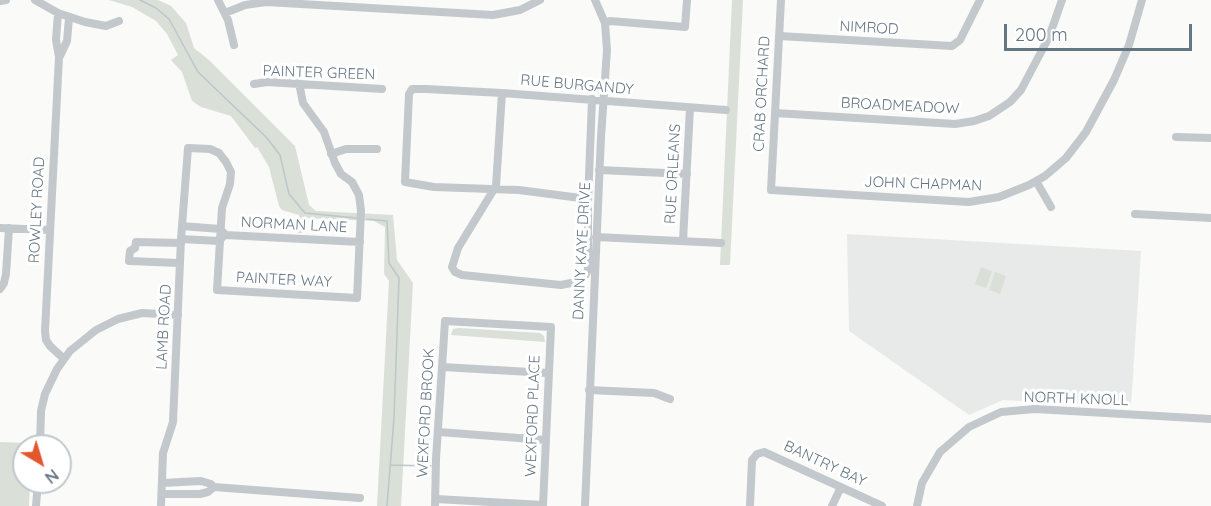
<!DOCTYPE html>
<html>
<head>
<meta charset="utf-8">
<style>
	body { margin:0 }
	#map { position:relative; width:1211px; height:506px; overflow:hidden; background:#fafaf8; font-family:Quicksand,sans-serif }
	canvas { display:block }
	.north { position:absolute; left:12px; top:434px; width:60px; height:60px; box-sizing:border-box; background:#fff; border:2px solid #c1c8cd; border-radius:50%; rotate:142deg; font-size:16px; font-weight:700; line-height:24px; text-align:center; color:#657683 }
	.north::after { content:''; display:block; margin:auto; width:21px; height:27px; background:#e4572e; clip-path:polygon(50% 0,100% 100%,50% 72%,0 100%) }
	.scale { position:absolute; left:1004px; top:24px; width:188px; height:27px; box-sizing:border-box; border:3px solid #657683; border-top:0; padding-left:8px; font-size:18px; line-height:21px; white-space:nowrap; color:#657683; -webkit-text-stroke:4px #fff; paint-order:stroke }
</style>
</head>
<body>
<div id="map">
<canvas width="1211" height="506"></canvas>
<div class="north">N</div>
<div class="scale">200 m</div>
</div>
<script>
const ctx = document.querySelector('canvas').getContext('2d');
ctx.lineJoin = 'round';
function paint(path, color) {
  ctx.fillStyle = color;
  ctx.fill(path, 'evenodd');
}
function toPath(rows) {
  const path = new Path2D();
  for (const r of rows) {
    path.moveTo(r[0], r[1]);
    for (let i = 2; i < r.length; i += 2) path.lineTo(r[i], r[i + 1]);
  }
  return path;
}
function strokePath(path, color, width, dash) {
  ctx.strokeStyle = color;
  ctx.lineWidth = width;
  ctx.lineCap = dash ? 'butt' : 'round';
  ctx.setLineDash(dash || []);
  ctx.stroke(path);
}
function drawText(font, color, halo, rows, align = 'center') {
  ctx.font = font + ' Quicksand,sans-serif';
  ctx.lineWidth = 6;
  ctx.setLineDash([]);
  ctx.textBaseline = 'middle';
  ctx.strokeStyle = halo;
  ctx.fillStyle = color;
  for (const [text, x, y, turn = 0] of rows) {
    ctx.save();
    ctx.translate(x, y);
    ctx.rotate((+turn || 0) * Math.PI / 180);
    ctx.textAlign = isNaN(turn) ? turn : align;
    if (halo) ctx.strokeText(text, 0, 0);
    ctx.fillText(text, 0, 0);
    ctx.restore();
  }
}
const built = toPath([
	[847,234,1141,251,1131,407,1003,400,969,415,849,331]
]);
const green = toPath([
	[109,0,158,0,171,6,186,23,194,48,209,60,295,146,309,205,316,211,393,215,397,260,413,283,401,506,377,506,389,281,384,274,385,227,374,221,307,218,305,233,298,233,299,215,282,210,279,206,269,167,257,147,255,148,231,116,201,107,192,101,182,72,171,60,178,55,167,34,156,21,132,7],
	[732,0,743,0,730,265,720,265],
	[981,267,992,271,986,288,975,284],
	[995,272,1006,276,1000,294,989,290],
	[459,328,540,333,544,336,545,342,451,335,453,329],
	[0,442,31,443,31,446,24,446,24,482,30,482,29,506,0,506]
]);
const stream = toPath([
	[140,0,156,8,169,19,198,72,267,138,280,155,289,194,305,213,356,218],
	[367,219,387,221,389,263,399,278,394,418,387,506],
	[390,465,431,466]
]);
const minor = toPath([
	[35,0,58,13,85,22,106,26,119,21],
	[218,0,228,20,234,45],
	[781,0,771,190,969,202,999,197,1029,185,1045,176,1066,158,1086,132,1114,80,1129,45,1142,0],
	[0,1,6,0],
	[58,13,56,40,59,57,45,331,46,340,50,346,63,358],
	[225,13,245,5,266,2,493,15,520,10,540,0],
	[605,23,610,21,685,27,687,0],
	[779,36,952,46,960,40,980,0],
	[60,56,67,41,69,18],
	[254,84,267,82,382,89],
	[502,93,496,186,458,248,452,267,455,272,462,275,561,285,576,282,585,276,588,270,588,202,592,99],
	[775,113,955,124,974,121,989,116,1010,102,1021,90,1049,37,1062,0],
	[1176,137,1211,138],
	[331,154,346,149,377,149],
	[599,170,687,174],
	[1036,181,1051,207],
	[588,199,519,190,434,187,405,182,409,94,412,89,426,89,502,93,726,110],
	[1135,214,1211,218],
	[182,226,220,229,226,235,360,242],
	[0,228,50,230],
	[596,237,721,243],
	[181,239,219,241,222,238],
	[683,241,690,108],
	[180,263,129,261,130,251,135,248,136,242,181,243],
	[0,289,4,283,6,274,9,228],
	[442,367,548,373],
	[589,390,654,393,670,399],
	[439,432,545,440],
	[40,446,41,411,45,394,57,369,70,351,96,330,118,319,142,313,178,315],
	[214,487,360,498],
	[162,494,200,494,208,492,214,487,211,484,201,481,162,483],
	[436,499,543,505],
	[36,506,38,482],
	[161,506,163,453,173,422,181,239,188,148,210,149,219,153,226,162,231,172,230,184,222,208,217,290,357,298,361,211,359,195,352,182,341,174,335,163,324,132,303,103,299,83],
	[435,506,436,459,445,321,551,327,543,506],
	[585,506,601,137,607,50,605,23,595,0],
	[750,506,752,460,757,454,764,452,882,506],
	[832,506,841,487],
	[917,506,922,483,940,452,969,427,1001,412,1035,409,1211,419]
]);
const streetNames = [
	["NIMROD",869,28,3],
	["PAINTER GREEN",319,73,2],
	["RUE BURGANDY",577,85,5],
	["CRAB ORCHARD",762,94,-87],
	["BROADMEADOW",900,106,3],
	["RUE ORLEANS",673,174,-87],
	["JOHN CHAPMAN",923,184,2],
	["ROWLEY ROAD",37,210,-87],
	["NORMAN LANE",294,225,3],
	["DANNY KAYE DRIVE",582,251,-87],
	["PAINTER WAY",284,280,3],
	["LAMB ROAD",164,327,-87],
	["NORTH KNOLL",1076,399,2],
	["WEXFORD BROOK",426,413,-87],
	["WEXFORD PLACE",533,416,-88],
	["BANTRY BAY",825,464,25]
];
paint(built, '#e8e9e9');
paint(green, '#dadfd7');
strokePath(stream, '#bbc7cb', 1.5);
strokePath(minor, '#c3c8cc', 8);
drawText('15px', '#657683', '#fff', streetNames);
</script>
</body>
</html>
